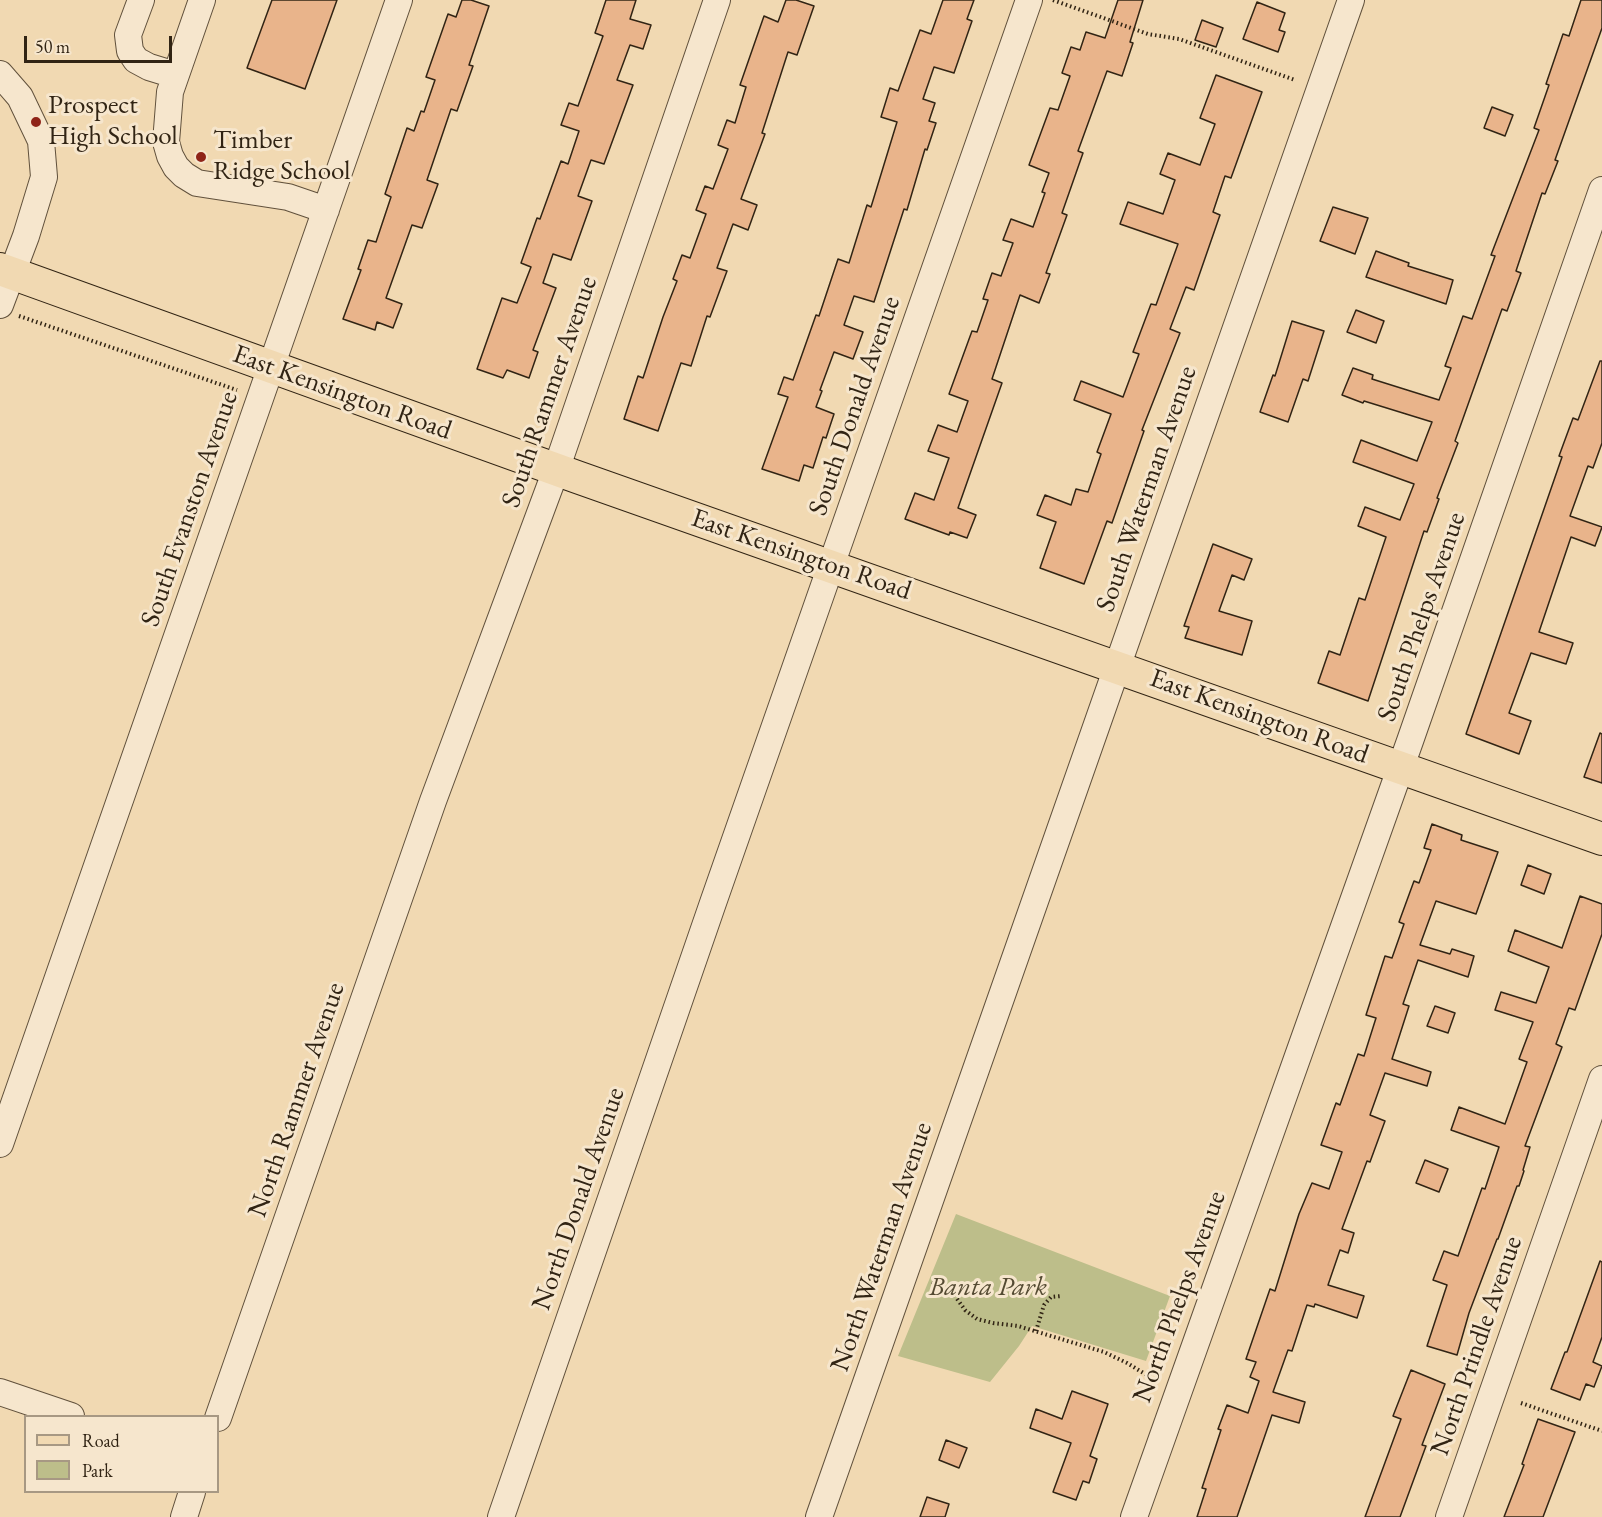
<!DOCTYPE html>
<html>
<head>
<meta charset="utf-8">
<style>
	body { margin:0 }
	#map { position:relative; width:1602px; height:1517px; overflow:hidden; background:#f1d9b2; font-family:"EB Garamond",serif }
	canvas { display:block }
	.legend { position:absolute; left:24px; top:1415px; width:195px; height:78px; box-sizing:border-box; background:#f6e6cd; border:2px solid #a79883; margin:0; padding:8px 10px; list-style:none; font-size:18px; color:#312414 }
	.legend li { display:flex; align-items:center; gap:12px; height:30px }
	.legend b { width:30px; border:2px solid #a79883 }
	.scale { position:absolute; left:24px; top:36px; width:148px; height:27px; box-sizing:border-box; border:3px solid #312414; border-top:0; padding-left:8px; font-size:18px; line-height:21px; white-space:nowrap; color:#312414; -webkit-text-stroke:4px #f6e6cd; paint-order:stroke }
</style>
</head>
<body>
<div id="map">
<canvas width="1602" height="1517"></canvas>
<ul class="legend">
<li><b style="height:8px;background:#f1d9b2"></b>Road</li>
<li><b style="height:16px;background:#bdbe8a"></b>Park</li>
</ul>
<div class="scale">50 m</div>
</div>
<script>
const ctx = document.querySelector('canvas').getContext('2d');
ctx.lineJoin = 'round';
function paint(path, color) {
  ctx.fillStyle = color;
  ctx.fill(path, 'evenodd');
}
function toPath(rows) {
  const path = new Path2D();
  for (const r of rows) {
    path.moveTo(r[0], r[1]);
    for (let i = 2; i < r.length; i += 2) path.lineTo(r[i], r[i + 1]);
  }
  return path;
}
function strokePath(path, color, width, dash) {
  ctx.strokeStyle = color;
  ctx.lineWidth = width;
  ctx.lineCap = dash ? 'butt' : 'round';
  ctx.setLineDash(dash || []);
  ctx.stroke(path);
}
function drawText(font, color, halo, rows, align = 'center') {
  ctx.font = font + ' "EB Garamond",serif';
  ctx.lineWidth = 6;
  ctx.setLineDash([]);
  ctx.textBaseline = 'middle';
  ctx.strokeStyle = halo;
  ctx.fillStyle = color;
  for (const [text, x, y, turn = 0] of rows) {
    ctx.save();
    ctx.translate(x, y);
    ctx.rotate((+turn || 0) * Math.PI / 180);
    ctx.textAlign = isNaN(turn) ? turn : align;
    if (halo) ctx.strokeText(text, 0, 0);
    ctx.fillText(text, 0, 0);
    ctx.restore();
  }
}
const green = toPath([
	[956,1214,1170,1296,1146,1361,1032,1326,1019,1346,990,1382,898,1356]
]);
const building = toPath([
	[272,0,337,0,305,89,247,68,272,0],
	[462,0,471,0,489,6,469,65,473,66,457,111,451,109,427,180,438,184,422,228,412,225,386,298,402,304,393,328,377,322,375,330,343,319,361,270,358,269,368,240,376,242,391,197,385,194,407,128,414,131,421,111,424,112,435,80,426,77,448,14,456,17,462,0],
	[606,0,636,0,630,19,651,25,643,49,630,45,617,80,633,85,604,164,591,160,578,196,592,201,571,260,553,254,543,283,556,288,533,350,538,352,529,378,507,370,503,378,477,369,502,298,517,303,531,267,521,263,537,218,540,219,561,161,568,164,579,131,561,125,569,103,578,106,603,36,595,33,606,0],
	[786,0,796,0,814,6,797,55,788,52,762,133,765,134,741,199,757,205,748,230,733,224,717,268,727,271,710,317,707,316,691,366,681,363,658,431,624,419,638,376,643,378,663,317,677,281,673,279,682,255,690,258,706,214,696,210,705,186,713,189,728,149,718,145,727,120,735,123,746,87,740,85,764,16,778,22,786,0],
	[943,0,974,0,967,19,972,21,954,73,934,67,923,99,935,103,929,121,936,123,927,150,925,149,907,210,904,209,874,302,854,296,844,325,863,332,853,359,834,352,820,390,822,391,816,407,834,414,826,438,823,437,813,468,804,465,799,481,762,469,788,397,778,394,784,377,793,380,816,315,819,316,838,259,849,263,867,205,871,207,897,122,881,117,890,88,898,91,920,30,931,34,943,0],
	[1118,0,1143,0,1130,42,1133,43,1122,76,1107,71,1078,151,1083,153,1062,213,1067,215,1046,273,1050,274,1039,303,1020,295,992,379,1002,383,958,508,976,515,967,538,950,532,949,535,905,519,915,493,934,500,949,458,928,451,938,425,957,432,968,401,949,394,972,331,977,332,988,300,983,299,992,273,1001,276,1013,243,1003,240,1011,219,1033,227,1045,193,1042,192,1049,173,1029,165,1050,108,1058,110,1070,76,1062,73,1071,47,1080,50,1086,32,1105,38,1118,0],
	[1581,0,1602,0,1602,28,1555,160,1558,161,1545,194,1542,193,1516,271,1521,273,1507,311,1502,309,1455,441,1458,443,1437,498,1439,499,1427,532,1424,531,1368,701,1318,683,1329,651,1340,655,1359,598,1365,600,1386,537,1358,526,1365,507,1400,520,1414,484,1353,462,1361,440,1417,461,1432,422,1364,401,1363,403,1342,395,1353,368,1373,375,1372,379,1439,400,1451,368,1445,366,1463,316,1472,319,1495,256,1491,255,1539,130,1534,128,1549,85,1546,84,1563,34,1569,36,1581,0],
	[1257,2,1285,13,1279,30,1285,32,1278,52,1243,39,1257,2],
	[1202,20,1223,28,1216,47,1195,40,1202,20],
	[1216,75,1262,92,1231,178,1225,176,1213,212,1220,215,1194,290,1186,287,1170,329,1180,333,1142,430,1144,431,1112,523,1107,521,1084,584,1040,568,1056,522,1037,515,1045,495,1071,505,1076,489,1088,492,1101,454,1097,452,1111,414,1074,400,1081,381,1123,397,1139,354,1133,352,1151,304,1156,305,1178,244,1120,224,1128,202,1163,214,1175,180,1160,174,1168,153,1200,165,1215,124,1200,118,1216,75],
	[1492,107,1513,115,1505,136,1484,128,1492,107],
	[1333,207,1368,218,1355,254,1320,241,1333,207],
	[1376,251,1409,263,1408,266,1453,280,1446,304,1366,277,1376,251],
	[1356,310,1384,321,1376,343,1347,332,1356,310],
	[1292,321,1324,331,1308,381,1303,379,1288,422,1260,412,1273,375,1275,376,1292,321],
	[1600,361,1602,361,1602,443,1593,468,1588,466,1570,516,1602,527,1595,546,1571,537,1539,632,1573,643,1566,664,1531,653,1509,713,1531,721,1519,754,1466,734,1562,457,1559,456,1573,418,1578,420,1600,361],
	[1213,544,1252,559,1244,580,1232,575,1219,611,1252,621,1242,655,1185,638,1189,627,1184,626,1213,544],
	[1600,733,1602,734,1602,783,1584,777,1600,733],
	[1432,824,1462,835,1461,840,1498,852,1476,914,1436,901,1420,945,1450,954,1452,949,1474,956,1468,977,1418,960,1403,1004,1409,1006,1392,1059,1431,1072,1427,1086,1385,1073,1370,1115,1385,1121,1370,1162,1367,1161,1342,1229,1354,1233,1348,1253,1340,1250,1328,1285,1364,1296,1357,1318,1315,1304,1314,1307,1307,1305,1292,1351,1288,1350,1273,1392,1305,1402,1299,1423,1272,1415,1237,1517,1197,1517,1206,1489,1202,1488,1221,1430,1218,1429,1227,1405,1248,1413,1259,1381,1250,1377,1256,1362,1246,1359,1270,1289,1275,1291,1299,1214,1312,1183,1329,1189,1342,1152,1321,1145,1336,1103,1340,1105,1358,1054,1364,1056,1376,1018,1366,1015,1385,956,1392,958,1404,924,1399,922,1414,881,1419,883,1431,850,1424,848,1432,824],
	[1528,865,1551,874,1544,894,1521,885,1528,865],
	[1580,896,1602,904,1602,934,1575,1010,1569,1008,1556,1044,1562,1047,1525,1146,1530,1147,1523,1170,1524,1171,1519,1186,1517,1186,1498,1239,1497,1239,1469,1313,1457,1355,1427,1346,1447,1285,1433,1280,1444,1251,1458,1256,1482,1188,1485,1189,1499,1147,1451,1130,1459,1107,1505,1124,1527,1062,1519,1059,1533,1022,1495,1010,1501,992,1536,1003,1549,967,1508,951,1515,930,1562,948,1580,896],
	[1435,1006,1455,1013,1448,1033,1427,1026,1435,1006],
	[1425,1160,1448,1169,1439,1192,1416,1183,1425,1160],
	[1600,1261,1602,1262,1602,1337,1593,1362,1602,1366,1594,1387,1586,1384,1580,1400,1551,1389,1565,1352,1567,1352,1600,1261],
	[1411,1370,1445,1384,1422,1445,1426,1446,1400,1517,1365,1517,1401,1419,1393,1416,1411,1370],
	[1072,1391,1108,1404,1090,1456,1097,1459,1089,1483,1083,1481,1076,1500,1053,1492,1071,1443,1030,1428,1036,1409,1062,1419,1072,1391],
	[1538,1419,1575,1432,1543,1517,1504,1517,1524,1465,1522,1464,1538,1419],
	[946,1440,967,1448,959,1468,939,1460,946,1440],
	[927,1497,949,1504,945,1517,920,1517,927,1497]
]);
const path = toPath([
	[1053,0,1148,34,1179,39,1295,80],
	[19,316,237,390],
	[932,1282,950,1289,965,1310,977,1319,993,1323,1018,1326,1104,1352,1127,1363,1155,1380],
	[1036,1331,1044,1305,1051,1297,1061,1296],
	[1521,1403,1602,1431]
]);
const minor = toPath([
	[141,0,128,35,130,51,136,60,149,67,175,75],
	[202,0,170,92,166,142,170,156,176,167,184,175,197,183,288,197,326,210],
	[0,74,20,97,41,141,44,177,26,236,0,305],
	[0,1144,399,0],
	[0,1392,71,1416],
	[218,1418,433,801,556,470,717,0],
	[184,1517,192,1492],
	[501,1517,714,900,1029,0],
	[819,1517,1351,0],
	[1134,1517,1410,741,1602,190],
	[1449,1517,1602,1079]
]);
const major = toPath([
	[0,269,577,477,1602,839]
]);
const markers = [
	[36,122,6,"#8f2418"],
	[201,157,6,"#8f2418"]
];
const poiNames = [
	["Prospect",48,106],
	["High School",48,137],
	["Timber",213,141],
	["Ridge School",213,172]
];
const streetNames = [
	["South Rammer Avenue",550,392,-71],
	["East Kensington Road",342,393,20],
	["South Donald Avenue",855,406,-71],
	["South Waterman Avenue",1147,489,-71],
	["South Evanston Avenue",190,509,-71],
	["East Kensington Road",801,555,19],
	["South Phelps Avenue",1422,617,-71],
	["East Kensington Road",1259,717,20],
	["North Rammer Avenue",297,1100,-71],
	["North Donald Avenue",579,1199,-71],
	["North Waterman Avenue",882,1247,-71],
	["North Phelps Avenue",1180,1297,-70],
	["North Prindle Avenue",1477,1346,-71]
];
const parkNames = [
	["Banta Park",988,1288]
];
paint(green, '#bdbe8a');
paint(building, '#e9b48b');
strokePath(building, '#312414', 1.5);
strokePath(minor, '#61513c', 28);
strokePath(major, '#312414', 34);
strokePath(path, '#312414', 4, [1.5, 3]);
strokePath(minor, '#f6e6cd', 26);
strokePath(major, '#f1d9b2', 32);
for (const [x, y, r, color] of markers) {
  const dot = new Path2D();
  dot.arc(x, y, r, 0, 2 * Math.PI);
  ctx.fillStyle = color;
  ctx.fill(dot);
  strokePath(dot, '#f6e6cd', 2);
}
drawText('27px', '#312414', '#f6e6cd', poiNames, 'left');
drawText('27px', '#312414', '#f6e6cd', streetNames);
drawText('italic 27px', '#544a32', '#f6e6cd', parkNames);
</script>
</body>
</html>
